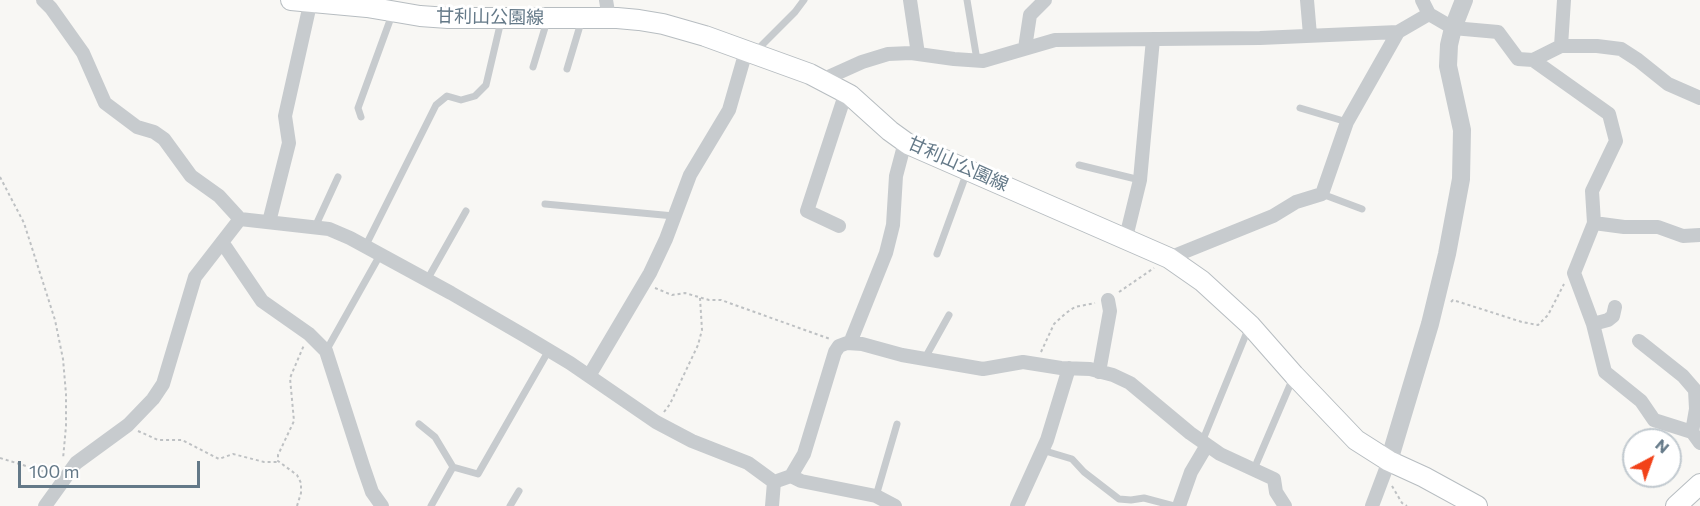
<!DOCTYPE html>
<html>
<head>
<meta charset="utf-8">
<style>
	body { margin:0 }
	#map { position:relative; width:1700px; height:506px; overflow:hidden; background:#f8f7f4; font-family:Commissioner,sans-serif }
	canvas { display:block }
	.north { position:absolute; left:1622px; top:428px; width:60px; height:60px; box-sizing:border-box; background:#fff; border:2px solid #c1c9cf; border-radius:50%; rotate:41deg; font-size:16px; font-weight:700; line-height:24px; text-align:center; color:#647988 }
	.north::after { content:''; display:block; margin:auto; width:21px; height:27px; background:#f24219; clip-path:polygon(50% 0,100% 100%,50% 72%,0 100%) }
	.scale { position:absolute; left:18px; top:461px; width:182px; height:27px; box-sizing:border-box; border:3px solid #647988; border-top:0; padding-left:8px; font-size:18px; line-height:21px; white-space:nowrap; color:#647988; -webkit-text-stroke:4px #fff; paint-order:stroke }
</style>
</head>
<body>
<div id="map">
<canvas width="1700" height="506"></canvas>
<div class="north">N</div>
<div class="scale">100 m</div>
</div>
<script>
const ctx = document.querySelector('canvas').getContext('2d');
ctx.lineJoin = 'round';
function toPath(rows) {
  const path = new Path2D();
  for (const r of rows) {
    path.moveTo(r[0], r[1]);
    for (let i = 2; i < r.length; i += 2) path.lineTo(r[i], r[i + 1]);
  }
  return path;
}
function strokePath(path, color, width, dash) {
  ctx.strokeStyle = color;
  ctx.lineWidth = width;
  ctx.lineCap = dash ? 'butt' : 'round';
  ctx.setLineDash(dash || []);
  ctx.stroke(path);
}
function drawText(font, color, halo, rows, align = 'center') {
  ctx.font = font + ' Commissioner,"Noto Sans JP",sans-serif';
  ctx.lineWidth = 6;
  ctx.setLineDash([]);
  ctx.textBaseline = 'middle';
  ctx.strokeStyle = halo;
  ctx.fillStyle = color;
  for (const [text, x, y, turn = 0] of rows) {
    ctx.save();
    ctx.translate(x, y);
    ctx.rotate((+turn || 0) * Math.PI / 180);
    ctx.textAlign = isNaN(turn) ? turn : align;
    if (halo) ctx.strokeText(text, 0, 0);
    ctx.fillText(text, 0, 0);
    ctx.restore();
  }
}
const path = toPath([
	[0,177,24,223,55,320,63,359,66,394,66,426,63,459],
	[655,288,672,295,685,293,709,300,721,300,830,339],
	[1119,292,1154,268],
	[1451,302,1453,300,1522,322,1538,325,1548,315,1564,284],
	[1041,352,1054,324,1066,313,1075,307,1095,303],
	[664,412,670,404,698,345,702,330,700,298],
	[138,431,158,440,182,440,219,459,233,454,264,462,277,462],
	[0,458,52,474],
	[1392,486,1402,503,1407,506],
	[297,506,301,493,301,483,297,475,278,461,278,455,294,421,290,378,304,345]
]);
const service = toPath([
	[967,0,977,60],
	[756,51,795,12,804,0],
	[533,67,547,21],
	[567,69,582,19],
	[1300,108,1347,122],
	[361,117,358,108,393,12],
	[1079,165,1140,180],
	[1322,194,1362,209],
	[545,204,674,216],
	[315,227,338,177],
	[365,247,436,105,447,96,461,100,475,96,486,85,501,21],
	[937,254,967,172],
	[427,280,466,211],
	[326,351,380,255],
	[925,358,949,315],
	[419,424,435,437,453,467,431,506],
	[1202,442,1249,327],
	[1042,450,1072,459,1084,472,1119,499,1131,500,1144,498,1174,506],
	[453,467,478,474,549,350],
	[1254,469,1293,378],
	[876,496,897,424],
	[510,506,519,491]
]);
const minor = toPath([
	[43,0,51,8,83,53,105,103,137,127,154,132,164,139,191,176,219,196,240,219,329,229,350,238,451,293,525,336,570,363,656,422,692,441,748,463,774,482],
	[606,0,609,18],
	[910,0,918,54],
	[1307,0,1310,35],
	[1422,0,1429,14],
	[1561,46,1564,0],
	[1025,48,1030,15,1045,0],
	[1533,60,1609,114,1616,141,1592,191,1594,223,1574,273,1593,324,1605,372,1641,401,1654,420,1692,432,1700,443],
	[822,80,862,62,888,54,911,53,954,59,983,61,1055,40,1260,38,1398,32,1429,14,1453,28,1498,32,1518,59,1533,60,1561,46,1597,46,1621,49,1638,60,1668,84,1700,98],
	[269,222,289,143,285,116,311,0],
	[1594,223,1624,227,1658,227,1683,236,1700,235],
	[839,226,807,211,846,92],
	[1124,237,1128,229,1140,180,1153,39],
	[222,242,262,301,309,334,326,351,363,466,372,492,382,506],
	[1169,258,1273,216,1296,202,1322,194,1347,122,1398,32],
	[1593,324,1608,320,1613,316,1615,307],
	[1639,341,1683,376,1695,390,1696,409,1692,432],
	[850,343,886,253,893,225,896,176,905,142],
	[1099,372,1110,311,1108,300],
	[589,376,650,273,666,239,690,175,729,110,746,51],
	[791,476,801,481,876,496,895,506],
	[774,482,791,476,804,454,835,352,839,346,847,343,862,344,902,355,983,369,1023,362,1061,368,1090,369,1113,375,1130,383,1190,433,1220,454,1274,479,1276,492,1285,506],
	[45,506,76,463,128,425,153,399,163,384,195,277,240,219],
	[772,506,774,482],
	[1017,506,1047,440,1069,368],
	[1179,506,1191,472,1207,445],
	[1372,506,1389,461]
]);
const tertiary = toPath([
	[1389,461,1430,324,1447,254,1461,179,1462,130,1448,66,1449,45,1453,28,1464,0]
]);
const secondary = toPath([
	[291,0,367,7,420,16,448,18,617,18,639,20,663,24,705,36,810,74,850,95,890,131,908,144,1169,258,1202,281,1250,325,1294,375,1356,440,1389,461,1424,477,1477,506],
	[1676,506,1700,484]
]);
const streetNames = [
	["甘利山公園線",490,17,1],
	["甘利山公園線",958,164,24]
];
strokePath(secondary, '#b7bdc1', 22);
strokePath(path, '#bec1c3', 2, [3, 3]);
strokePath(service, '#c7cbce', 7);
strokePath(minor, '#c7cbce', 14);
strokePath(tertiary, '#c7cbce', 18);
strokePath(secondary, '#fff', 20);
drawText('18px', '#647988', '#fff', streetNames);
</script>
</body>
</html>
